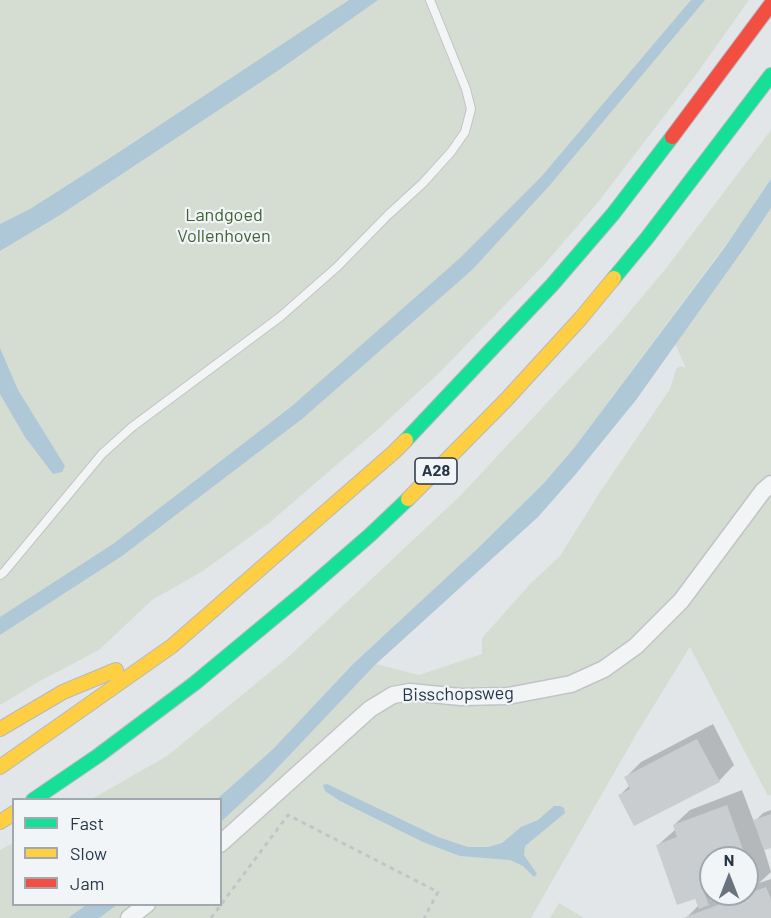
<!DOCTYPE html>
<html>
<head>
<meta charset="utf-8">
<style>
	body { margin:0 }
	#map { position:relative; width:771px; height:918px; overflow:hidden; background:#e3e6e9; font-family:Barlow,sans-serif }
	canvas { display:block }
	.legend { position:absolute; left:12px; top:798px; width:210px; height:108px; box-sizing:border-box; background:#f1f5f8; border:2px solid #a0a9b0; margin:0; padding:8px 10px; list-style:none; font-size:18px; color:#273645 }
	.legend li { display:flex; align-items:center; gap:12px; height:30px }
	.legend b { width:30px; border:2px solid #a0a9b0 }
	.north { position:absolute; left:699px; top:846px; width:60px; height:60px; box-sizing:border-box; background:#f1f5f8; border:2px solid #a0a9b0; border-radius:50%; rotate:0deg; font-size:16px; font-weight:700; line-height:24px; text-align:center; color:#273645 }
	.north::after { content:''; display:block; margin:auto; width:21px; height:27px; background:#69747e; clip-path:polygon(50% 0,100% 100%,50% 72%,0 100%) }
</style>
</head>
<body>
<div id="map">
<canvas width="771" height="918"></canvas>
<ul class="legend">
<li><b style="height:8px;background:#16e098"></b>Fast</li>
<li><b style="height:8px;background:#ffcf43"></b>Slow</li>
<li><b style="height:8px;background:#f24e42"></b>Jam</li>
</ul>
<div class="north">N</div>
</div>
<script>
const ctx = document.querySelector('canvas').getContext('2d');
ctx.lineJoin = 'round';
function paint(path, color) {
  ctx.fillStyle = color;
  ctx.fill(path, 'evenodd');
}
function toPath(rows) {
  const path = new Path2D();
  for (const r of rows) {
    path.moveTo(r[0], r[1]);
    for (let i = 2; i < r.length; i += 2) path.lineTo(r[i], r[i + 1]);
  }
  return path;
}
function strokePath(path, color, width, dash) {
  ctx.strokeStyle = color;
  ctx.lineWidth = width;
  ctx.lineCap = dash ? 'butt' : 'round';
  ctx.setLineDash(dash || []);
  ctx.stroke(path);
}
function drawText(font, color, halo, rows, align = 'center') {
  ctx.font = font + ' Barlow,sans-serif';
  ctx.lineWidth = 4.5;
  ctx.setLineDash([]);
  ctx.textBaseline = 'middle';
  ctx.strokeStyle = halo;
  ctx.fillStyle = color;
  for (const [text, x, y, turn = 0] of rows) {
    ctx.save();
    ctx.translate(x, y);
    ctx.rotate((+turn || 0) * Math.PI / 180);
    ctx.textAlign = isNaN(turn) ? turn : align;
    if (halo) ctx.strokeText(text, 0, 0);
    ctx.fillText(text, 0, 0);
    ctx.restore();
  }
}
const green = toPath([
	[0,0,749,0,698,72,599,201,543,266,438,374,375,432,269,523,203,571,152,600,99,650,40,681,0,705],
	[771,130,771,179,742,223,574,448,543,484,477,549,353,664,273,749,217,799,90,800,167,756,286,659,461,495,611,334,667,267],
	[771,208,771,475,653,627,595,669,520,691,408,687,221,840,221,822,267,779,376,664,419,675,482,654,482,638,531,583,560,556,600,492,670,389,676,369,681,366,686,368,675,344],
	[771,494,771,795,768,796,690,647,637,733,531,918,136,918,154,905,220,904,221,851,370,715,397,699,462,702,602,674],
	[13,843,14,904,86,905,68,918,0,918,0,850],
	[559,903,584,918,550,918],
	[117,905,140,905,122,918,99,918]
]);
const water = toPath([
	[349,0,378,0,276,72,60,215,0,251,0,224,30,209,110,158],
	[691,0,705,0,550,185,472,270,302,419,122,556,0,635,0,617,113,544,292,406,460,258,541,177],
	[771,179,771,208,747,244,636,400,575,475,538,517,376,664,267,779,221,822,220,800,217,799,273,749,353,664,477,549,543,484,574,448,725,247],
	[0,348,18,390,65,466,62,472,53,474,25,437,0,394],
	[327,784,438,837,468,847,488,847,502,843,521,827,538,820,554,806,560,806,564,808,565,813,525,846,524,855,537,874,534,877,523,866,510,860,460,856,423,842,340,801,325,791,323,785],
	[86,905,86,904,117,905,99,918,68,918]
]);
const shadow = toPath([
	[713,724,734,765,719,781,620,795,630,785,626,777,641,762],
	[742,790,754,822,763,813,771,810,771,846,764,849,771,872,759,883,771,879,771,918,686,918,698,906,696,897,658,845,676,829,674,825,690,810],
	[711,858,747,858,747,894,723,894,724,896,710,901,715,896,715,894,711,894,709,880]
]);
const building = toPath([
	[697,739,720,782,634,826,618,795,630,789,624,777],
	[727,805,746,858,711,858,711,881,701,885,709,905,699,909,695,899,677,905,656,845,677,837,673,825],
	[771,814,771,848,764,850,753,820],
	[747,860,757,887,747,891],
	[766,887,771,899,771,918,683,918],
	[722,894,738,894,724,899]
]);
const path = toPath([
	[211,918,288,815,438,892,424,918]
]);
const lane = toPath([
	[0,575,4,572,102,454,132,427,280,317,337,267,388,215,423,183,451,152,465,132,471,109,466,89,430,0]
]);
const street = toPath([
	[220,844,370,709,393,695,410,692,461,697,508,696,571,684,604,669,636,646,681,601,763,491,771,484],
	[129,918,147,904]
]);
const fast = toPath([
	[614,278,647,238,771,75],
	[406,440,552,285,613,214,672,137],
	[33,800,99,755,195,683,301,595,370,535,408,499]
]);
const slow = toPath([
	[408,499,505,401,581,318,614,278],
	[0,729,63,692,116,670],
	[0,767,172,646,394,452,406,440],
	[0,822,14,813]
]);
const jam = toPath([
	[672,137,771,4]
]);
const shields = [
	[436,471,42]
];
const shieldNames = [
	["A28",436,471]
];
const parkNames = [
	["Landgoed",224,215],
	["Vollenhoven",224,236]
];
const streetNames = [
	["Bisschopsweg",458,694,-1]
];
paint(green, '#d5ddd3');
paint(water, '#aec8d7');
paint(shadow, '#0003');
paint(building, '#c9cdd0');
strokePath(lane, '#c1c4c7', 10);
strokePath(street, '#c1c4c7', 19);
strokePath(fast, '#b5b9be', 16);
strokePath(slow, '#b5b9be', 16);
strokePath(jam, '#b5b9be', 16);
strokePath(path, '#c1c5c8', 3, [4.5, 4.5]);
strokePath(lane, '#f3f4f5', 8);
strokePath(street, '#f3f4f5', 16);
strokePath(fast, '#16e098', 14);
strokePath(slow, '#ffcf43', 14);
strokePath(jam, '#f24e42', 14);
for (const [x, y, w] of shields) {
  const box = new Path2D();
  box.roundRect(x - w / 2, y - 13, w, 26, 4.5);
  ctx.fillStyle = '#f1f5f8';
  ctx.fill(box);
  strokePath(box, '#273645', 1.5);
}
drawText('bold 16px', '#273645', null, shieldNames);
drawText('18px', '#436233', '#f1f5f8', parkNames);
drawText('18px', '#273645', '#f1f5f8', streetNames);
</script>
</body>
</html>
